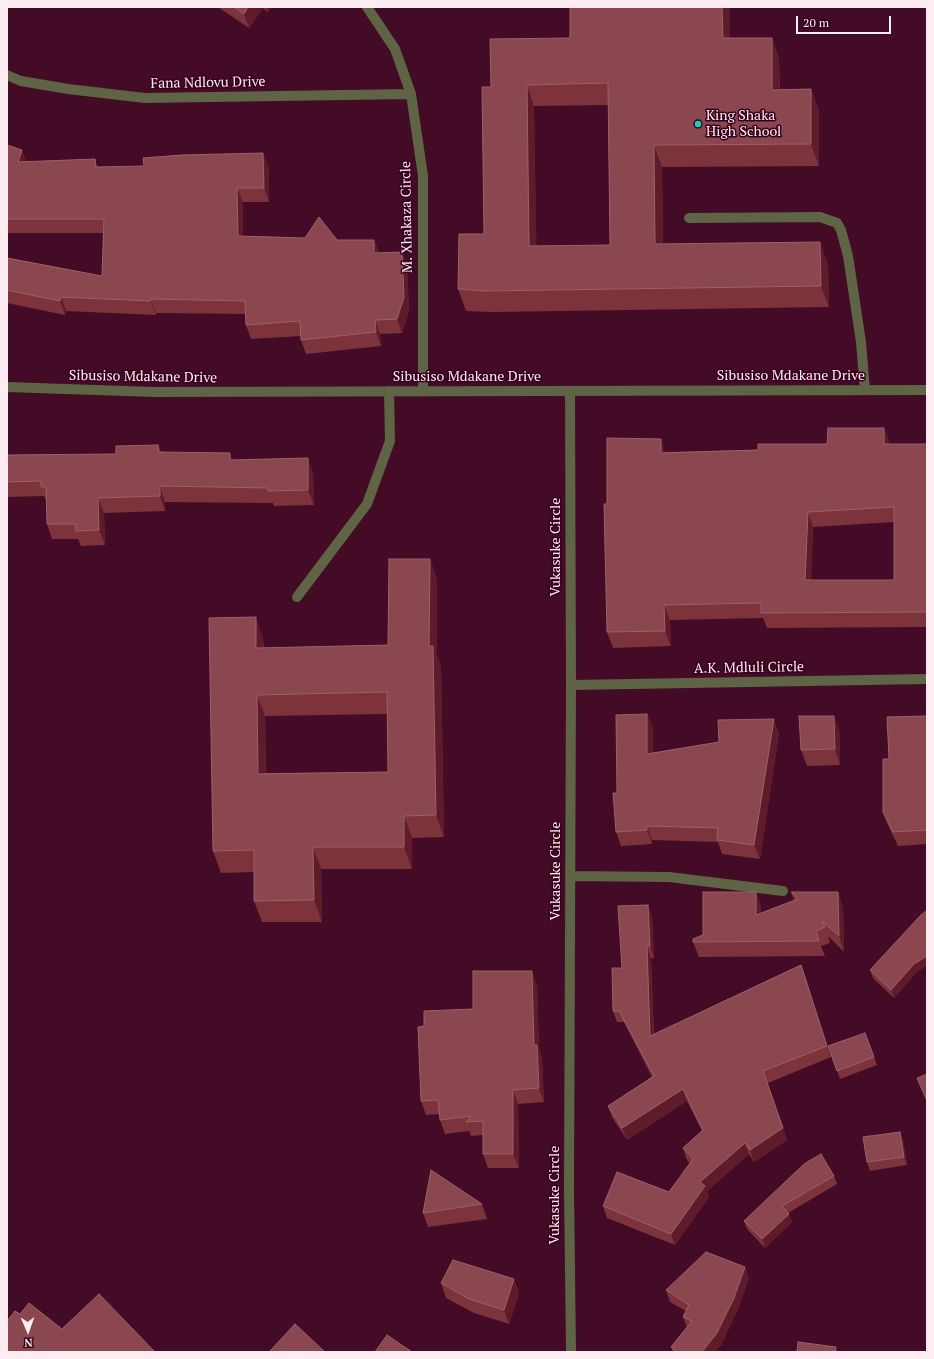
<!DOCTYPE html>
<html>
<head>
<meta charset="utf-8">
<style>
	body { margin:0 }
	#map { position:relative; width:934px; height:1359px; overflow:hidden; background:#430b25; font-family:"PT Serif",serif }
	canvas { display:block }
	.frame { position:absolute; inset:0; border:8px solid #fdedf2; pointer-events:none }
	.north { position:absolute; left:8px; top:1311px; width:40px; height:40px; -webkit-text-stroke:3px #38011c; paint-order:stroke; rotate:178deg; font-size:11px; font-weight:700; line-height:16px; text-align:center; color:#fdedf2 }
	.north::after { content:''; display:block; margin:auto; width:14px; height:18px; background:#fdedf2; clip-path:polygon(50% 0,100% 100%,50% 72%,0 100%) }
	.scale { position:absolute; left:796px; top:16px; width:95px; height:18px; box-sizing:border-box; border:2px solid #fdedf2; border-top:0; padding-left:5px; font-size:12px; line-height:14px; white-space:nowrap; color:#fdedf2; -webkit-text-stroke:3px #38011c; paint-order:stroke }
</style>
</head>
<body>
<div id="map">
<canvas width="934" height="1359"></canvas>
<div class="frame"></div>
<div class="north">N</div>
<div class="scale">20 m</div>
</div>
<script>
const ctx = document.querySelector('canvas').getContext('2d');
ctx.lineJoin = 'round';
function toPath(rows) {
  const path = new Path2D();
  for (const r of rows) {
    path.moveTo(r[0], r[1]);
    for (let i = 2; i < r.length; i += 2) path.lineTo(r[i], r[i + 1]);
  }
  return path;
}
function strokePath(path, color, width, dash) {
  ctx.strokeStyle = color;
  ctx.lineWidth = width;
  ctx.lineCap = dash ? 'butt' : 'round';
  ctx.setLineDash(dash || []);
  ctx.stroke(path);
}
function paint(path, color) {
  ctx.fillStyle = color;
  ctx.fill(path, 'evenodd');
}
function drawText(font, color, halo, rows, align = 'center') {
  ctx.font = font + ' "PT Serif",serif';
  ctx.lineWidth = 3;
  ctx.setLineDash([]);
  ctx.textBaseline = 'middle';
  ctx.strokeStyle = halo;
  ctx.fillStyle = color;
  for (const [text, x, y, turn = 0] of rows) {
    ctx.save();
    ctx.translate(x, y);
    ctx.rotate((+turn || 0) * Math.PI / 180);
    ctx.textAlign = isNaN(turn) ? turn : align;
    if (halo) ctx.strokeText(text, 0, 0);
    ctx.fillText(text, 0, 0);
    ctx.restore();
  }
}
const minor = toPath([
	[367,7,395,49,411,94,423,176,423,391],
	[7,75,21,81,68,89,145,98,411,94],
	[689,218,820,217,837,223,841,230,848,256,861,342,865,390],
	[7,387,154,392,927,390],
	[570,391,571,685,569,1189,571,1352],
	[297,597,367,504,390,441,389,391],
	[571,685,927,679],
	[570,876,669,877,783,891]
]);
const wall = toPath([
	[218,7,271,7,268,12,263,8,249,28],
	[570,7,730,7,730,38,772,38,779,59,780,89,811,89,819,111,819,166,662,167,663,244,828,264,829,307,493,312,466,311,458,289,484,234,491,87,570,38],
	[608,105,610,245,536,246,534,106],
	[7,145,22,150,26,162,95,159,97,167,269,167,269,202,243,202,243,236,337,240,374,240,379,253,407,266,409,311,402,333,380,334,381,346,306,354,301,340,301,336,251,339,246,325,245,314,156,313,156,315,66,311,65,315,7,303,7,258,102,276,103,233,7,233],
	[884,428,890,444,927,444,927,627,767,628,763,618,670,620,671,646,613,648,607,632,666,452,758,450,827,444],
	[894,522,894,580,811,580,813,527],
	[158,445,161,452,232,460,313,473,314,505,274,506,273,503,165,502,165,511,104,513,105,545,81,546,78,539,52,539,47,524,47,502,44,496,7,497,7,452,8,455,116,454],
	[430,559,437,581,437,656,441,667,444,837,412,838,412,869,321,869,322,922,262,922,254,901,254,872,221,873,213,851,263,639,264,648,388,645],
	[388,714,388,772,266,773,265,716],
	[647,714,653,729,653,753,779,733,760,859,722,854,718,842,652,840,652,844,621,846,616,832,617,793],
	[927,716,927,844,898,846,888,825,883,812,889,759],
	[840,732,840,765,807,766,801,750],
	[756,892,761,907,761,913,794,900,791,892,843,907,844,952,828,936,830,943,821,946,825,956,699,957,693,942,703,935],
	[652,916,654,958,651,958,654,1035,801,965,831,1057,768,1083,787,1140,754,1162,749,1154,707,1191,709,1197,675,1245,607,1218,603,1206,669,1192,690,1163,687,1160,683,1148,702,1131,687,1101,627,1140,612,1117,608,1106,652,1077,624,1022,617,1022,613,1011,622,968],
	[870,970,917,972,894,998,873,978],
	[537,985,539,1048,542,1059,544,1102,518,1104,519,1168,488,1168,483,1154,483,1135,471,1136,469,1131,445,1134,440,1120,440,1114,426,1115,421,1101,473,1009],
	[865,1033,877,1065,840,1079,828,1046],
	[903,1140,907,1165,870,1171,867,1162],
	[834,1176,837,1184,788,1213,792,1222,765,1248,747,1229,744,1221],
	[482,1204,487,1219,428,1227,423,1213],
	[749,1278,738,1309,721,1345,715,1352,673,1352,671,1347,687,1327,683,1317,686,1311,670,1302,666,1290],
	[514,1279,519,1293,509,1324,474,1313,446,1298,441,1283]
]);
const shadedWall = toPath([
	[248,7,263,7,263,8,249,28,244,14],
	[266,7,271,7,268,12],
	[722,7,730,7,730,60,723,38],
	[772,38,779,59,780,111,772,90],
	[527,85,534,106,537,267,529,246],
	[811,89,819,111,819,166,811,144],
	[654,145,662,167,663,266,655,244],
	[22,150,27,164,18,162],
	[263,153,269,167,269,202,264,188],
	[237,188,243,202,243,250,238,236],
	[374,240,379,254,374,253],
	[820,242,828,264,829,307,821,286],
	[402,252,407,266,409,311,402,333,397,319],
	[61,297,66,311,65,315,60,301],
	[151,299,156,313,156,315,151,301],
	[375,320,380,334,381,346,376,332],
	[884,428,890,443,890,460,884,444],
	[661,439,666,454,661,453],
	[158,445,164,460,159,452],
	[230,453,235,468,230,460],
	[308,458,313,473,314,505,308,490],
	[160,486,165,502,165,511,160,496],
	[98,498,104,513,105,545,99,530],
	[808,512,813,527,810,595,805,580],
	[430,559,437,581,437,656,441,667,444,837,436,815,429,646],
	[664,605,670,620,671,646,665,631],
	[256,617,263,639,264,670,256,648],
	[257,695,265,716,266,795,258,774],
	[647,714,653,729,653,768,647,754],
	[834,716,840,732,840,765,835,749],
	[774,719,779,733,760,859,754,845],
	[404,816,412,838,412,869,404,847],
	[647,826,652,840,652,844,647,830],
	[313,847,321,869,322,922,314,900],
	[756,892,761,907,761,930,756,915],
	[838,892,843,907,844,952,839,936],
	[648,905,652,916,654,958,650,946],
	[647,946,651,958,654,1048,650,1036],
	[927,956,927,966,917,972,894,998,891,990,914,964],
	[801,965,805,976,831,1057,827,1046],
	[532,971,537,985,539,1048,542,1059,544,1102,539,1088,534,1045],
	[768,1083,787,1140,754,1162,750,1150],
	[683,1089,687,1101,627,1140,622,1128],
	[513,1090,518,1104,519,1168,513,1154],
	[900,1132,903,1140,907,1165,904,1157],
	[745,1143,749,1154,707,1191,709,1197,675,1245,671,1234,700,1182],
	[789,1214,792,1222,765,1248,762,1239],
	[745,1267,749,1278,738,1309,721,1345,715,1352,702,1352],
	[514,1279,519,1293,509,1324,504,1310],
	[836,1347,838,1352,835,1352]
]);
const building = toPath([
	[234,7,248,7,244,14,234,7],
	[570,7,722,7,723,38,772,38,772,90,811,89,811,144,654,145,655,244,820,242,821,286,485,291,458,289,459,234,484,234,482,87,491,87,490,39,570,38,570,7],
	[608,83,610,245,529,246,527,85,608,83],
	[7,145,22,150,18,162,95,159,96,167,144,166,143,158,182,155,263,153,264,188,237,188,238,236,305,238,319,217,337,240,374,240,374,253,402,252,404,297,397,319,375,320,376,332,301,340,300,321,246,325,245,301,151,299,151,301,61,297,60,301,7,290,7,258,102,276,104,219,7,219,7,145],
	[828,428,884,428,884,444,927,444,927,612,761,613,761,603,664,605,665,631,607,632,604,504,607,504,607,438,661,439,661,453,758,450,758,444,827,444,828,428],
	[894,507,894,580,805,580,808,512,894,507],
	[158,445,159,452,230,453,230,460,308,458,308,490,268,491,268,488,160,486,160,496,98,498,99,530,76,531,75,524,47,524,46,487,41,487,41,481,7,482,7,455,116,454,116,446,158,445],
	[389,559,430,559,429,646,433,646,436,815,404,816,404,847,313,847,314,900,254,901,254,850,213,851,209,618,256,617,256,648,388,645,389,559],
	[387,692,388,772,258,774,257,695,387,692],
	[647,714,647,754,719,742,718,720,774,719,754,845,717,840,718,828,647,826,647,830,616,832,613,793,617,793,616,715,647,714],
	[799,716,834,716,835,749,801,750,799,716],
	[927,716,927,830,893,832,883,812,883,759,889,759,887,717,927,716],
	[703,892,756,892,756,915,798,899,791,892,838,892,839,936,822,921,825,927,816,931,819,941,693,942,693,939,703,935,703,892],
	[648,905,650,946,647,946,650,1036,801,965,827,1046,763,1071,783,1128,750,1150,745,1143,700,1182,705,1186,671,1234,603,1206,617,1172,669,1192,693,1159,683,1148,703,1130,683,1089,622,1128,608,1106,654,1076,619,1011,613,1011,612,968,622,968,618,906,648,905],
	[927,910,927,956,914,964,891,990,870,970,920,916,927,910],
	[473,971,532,971,534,1045,537,1045,539,1088,513,1090,513,1154,483,1154,483,1121,466,1122,471,1116,440,1120,438,1100,421,1101,418,1027,424,1026,424,1011,473,1009,473,971],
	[865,1033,874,1057,837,1071,828,1046,865,1033],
	[927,1074,927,1101,917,1078,927,1074],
	[900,1132,904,1157,867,1162,863,1137,900,1132],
	[821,1154,834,1176,782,1206,789,1214,762,1239,744,1221,804,1164,821,1154],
	[431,1170,482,1204,423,1213,431,1170],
	[706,1252,745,1267,734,1298,717,1333,702,1352,677,1352,671,1347,692,1321,683,1317,689,1305,666,1290,706,1252],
	[453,1260,514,1279,504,1310,469,1299,441,1283,453,1260],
	[99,1294,155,1352,7,1352,7,1321,15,1311,20,1314,29,1303,62,1329,99,1294],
	[295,1324,325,1352,269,1352,295,1324],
	[387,1335,412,1352,375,1352,387,1335],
	[798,1342,836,1347,835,1352,797,1352,798,1342]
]);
const markers = [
	[698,124,4,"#0ad5b5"]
];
const streetNames = [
	["Fana Ndlovu Drive",208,83,-1],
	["M. Xhakaza Circle",407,217,-91],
	["Sibusiso Mdakane Drive",791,376],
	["Sibusiso Mdakane Drive",143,377,1],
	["Sibusiso Mdakane Drive",467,377],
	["Vukasuke Circle",556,547,-90],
	["A.K. Mdluli Circle",749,668,-1],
	["Vukasuke Circle",556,871,-90],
	["Vukasuke Circle",555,1195,-90]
];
const poiNames = [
	["King Shaka",706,116],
	["High School",706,132]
];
strokePath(minor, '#5e6444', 10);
paint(wall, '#7c333c');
paint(shadedWall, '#5f1b2a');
paint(building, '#8a474f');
strokePath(building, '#9c6169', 1);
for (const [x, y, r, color] of markers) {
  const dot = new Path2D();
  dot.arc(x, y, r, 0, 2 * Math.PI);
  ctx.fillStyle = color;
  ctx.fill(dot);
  strokePath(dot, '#38011c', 1.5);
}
drawText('14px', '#fdedf2', '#38011c', streetNames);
drawText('14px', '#fdedf2', '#38011c', poiNames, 'left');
</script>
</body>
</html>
